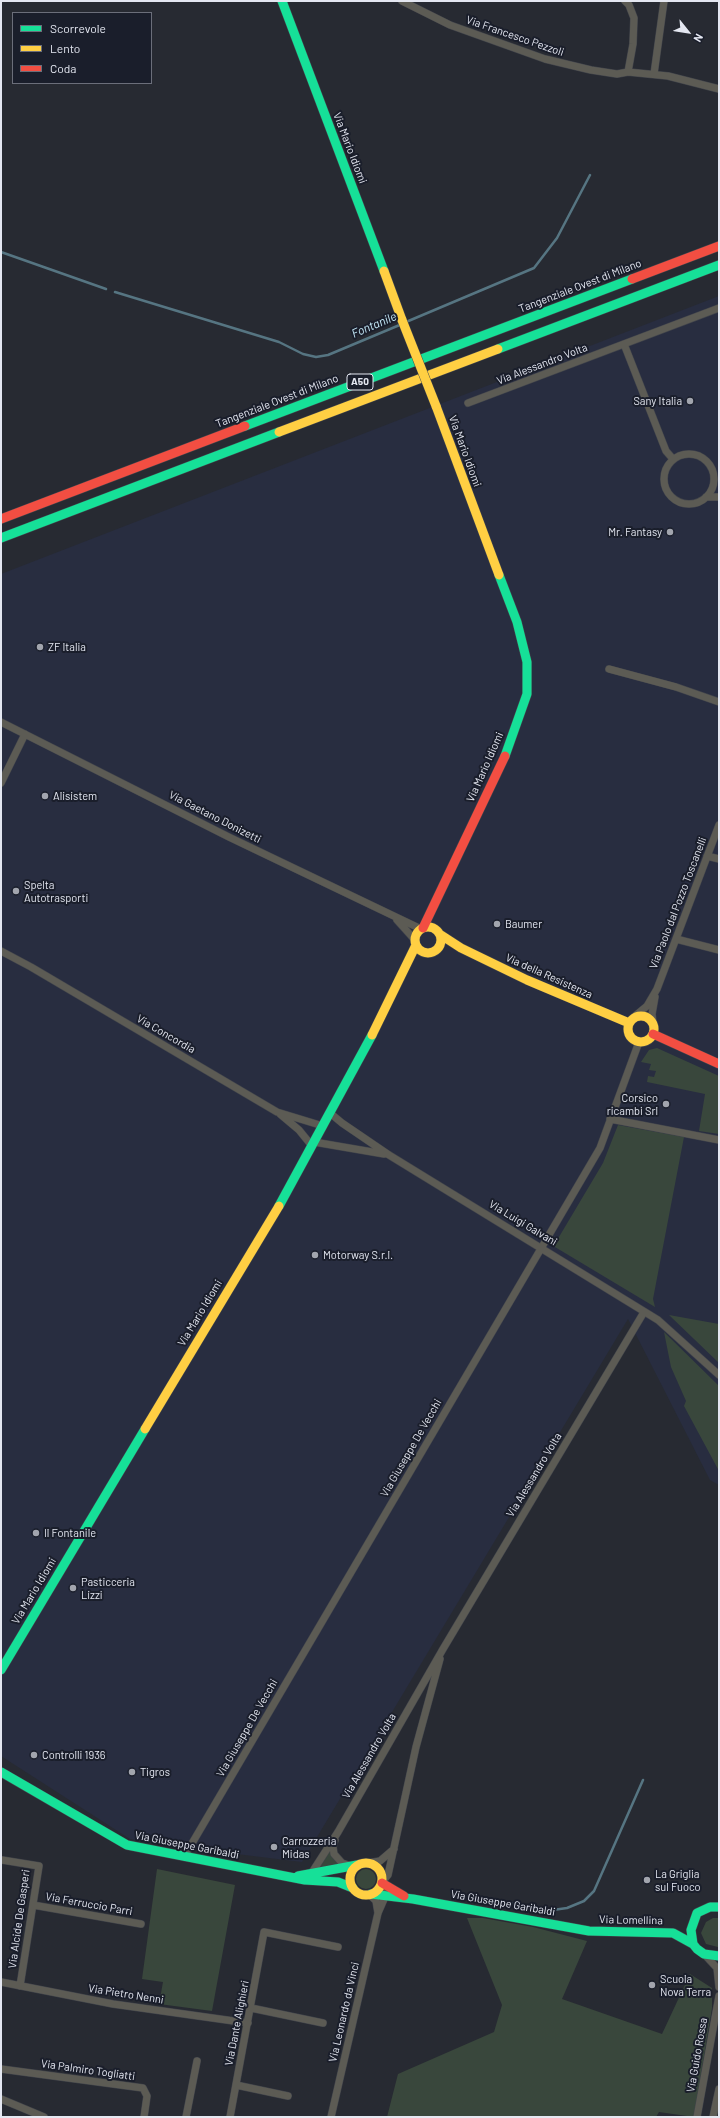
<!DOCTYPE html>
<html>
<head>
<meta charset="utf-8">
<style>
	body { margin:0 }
	#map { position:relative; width:720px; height:2118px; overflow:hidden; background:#272a32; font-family:Barlow,sans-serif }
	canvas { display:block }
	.frame { position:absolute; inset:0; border:2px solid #e4e7f1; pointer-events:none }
	.legend { position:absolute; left:12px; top:12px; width:140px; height:72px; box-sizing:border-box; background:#1a1e2b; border:1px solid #6b6e7a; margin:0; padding:5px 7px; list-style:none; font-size:12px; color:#e4e7f1 }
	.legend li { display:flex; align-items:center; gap:8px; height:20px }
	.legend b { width:20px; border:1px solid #6b6e7a }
	.north { position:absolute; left:668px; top:12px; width:40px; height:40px; -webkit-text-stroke:3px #1a1e2b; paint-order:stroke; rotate:120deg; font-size:11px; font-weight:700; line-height:16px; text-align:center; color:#e4e7f1 }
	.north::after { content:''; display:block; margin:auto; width:14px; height:18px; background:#e4e7f1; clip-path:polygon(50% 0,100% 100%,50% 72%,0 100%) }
</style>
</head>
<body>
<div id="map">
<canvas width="720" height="2118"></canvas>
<div class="frame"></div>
<ul class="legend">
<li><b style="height:5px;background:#16e098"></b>Scorrevole</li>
<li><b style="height:5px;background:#ffcf43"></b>Lento</li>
<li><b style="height:5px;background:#f24e42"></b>Coda</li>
</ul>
<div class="north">N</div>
</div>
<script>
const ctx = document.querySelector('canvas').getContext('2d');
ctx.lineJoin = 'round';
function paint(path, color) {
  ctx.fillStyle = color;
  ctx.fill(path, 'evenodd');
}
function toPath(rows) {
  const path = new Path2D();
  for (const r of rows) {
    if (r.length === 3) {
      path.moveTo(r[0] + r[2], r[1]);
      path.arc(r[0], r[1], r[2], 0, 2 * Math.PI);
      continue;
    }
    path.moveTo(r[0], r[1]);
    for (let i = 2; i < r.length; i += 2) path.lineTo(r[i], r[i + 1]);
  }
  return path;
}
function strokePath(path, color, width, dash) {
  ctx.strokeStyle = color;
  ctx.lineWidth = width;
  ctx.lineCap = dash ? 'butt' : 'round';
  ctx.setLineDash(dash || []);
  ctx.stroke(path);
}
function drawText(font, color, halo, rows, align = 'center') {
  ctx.font = font + ' Barlow,sans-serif';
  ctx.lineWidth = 4;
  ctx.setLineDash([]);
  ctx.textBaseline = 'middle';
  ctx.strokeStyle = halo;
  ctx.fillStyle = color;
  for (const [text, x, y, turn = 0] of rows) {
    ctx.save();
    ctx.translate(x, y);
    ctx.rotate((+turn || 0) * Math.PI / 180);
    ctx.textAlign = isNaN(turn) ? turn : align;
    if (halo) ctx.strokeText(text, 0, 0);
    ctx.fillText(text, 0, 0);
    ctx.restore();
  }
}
const built = toPath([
	[719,296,719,1485,710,1480,628,1319,302,1862,179,1847,130,1839,1,1756,1,574]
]);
const green = toPath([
	[657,1048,719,1076,719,1134,699,1131,705,1094,647,1082,648,1076,654,1077,656,1071,649,1070,651,1064,641,1062,649,1050],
	[618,1125,684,1137,653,1299,655,1307,555,1247,556,1242,603,1163],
	[669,1315,719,1324,719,1363],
	[664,1332,719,1386,719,1471,684,1406,686,1401,671,1367],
	[330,1849,332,1857,339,1865,318,1869],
	[157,1869,235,1885,212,2011,159,2004,163,1982,142,1979],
	[366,1879,10],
	[467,1918,483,1918,533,1927,587,1941,562,1999,662,2034,690,1974,712,1988,712,2008,694,2117,659,2112,656,2117,387,2117,398,2074,494,2032,502,2005],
	[713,1918,719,1918,718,1947,706,1944,701,1933,706,1922]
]);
const stream = toPath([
	[1,252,106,289],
	[115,292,279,342,303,354,316,357,328,355,402,324],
	[406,322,534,268,557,238,590,175],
	[496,1901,553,1910,567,1908,584,1901,594,1891,643,1780]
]);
const street = toPath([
	[402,1,450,25,545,59,591,70,617,74,628,72,668,76,719,89],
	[625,1,629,5,634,18,633,44,628,72],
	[654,74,664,1],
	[624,344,666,451,673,459],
	[468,403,719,308],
	[689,479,25],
	[706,497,719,497],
	[609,669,676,687,719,702],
	[1,722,229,837,421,929],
	[1,783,25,734],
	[707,856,719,859],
	[397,920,415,940],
	[676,939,719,950],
	[1,951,31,967,277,1112,323,1126],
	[635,1016,647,1006,657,989,719,825],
	[653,1023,652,1014,655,997],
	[330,1113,342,1123,389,1155,658,1320,719,1375],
	[280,1114,299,1130,312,1146],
	[610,1119,719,1140],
	[314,1142,384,1154],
	[335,1840,333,1847,334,1854,342,1863,351,1866],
	[184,1857,600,1148,639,1042],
	[2,1860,39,1866,20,1986],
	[368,1863,380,1861,394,1849],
	[311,1874,338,1832,443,1649,644,1312],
	[382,1882,388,1875,416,1747,440,1659],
	[369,1894,376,1901,378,1913],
	[33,1905,141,1924],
	[705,1955,717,1968,719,1987],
	[1,1982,113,2004,248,2023],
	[251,2008,323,2023],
	[1,2069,143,2088,147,2096,144,2117],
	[236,2085,288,2096],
	[1,2099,44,2117],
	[186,2117,197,2061],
	[230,2117,264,1932,338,1947],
	[331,2117,378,1913,385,1897,380,1886],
	[697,2117,719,1996],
	[713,2117,719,2089]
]);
const fast = toPath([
	[282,1,384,271],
	[498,349,719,265],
	[245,426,632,279],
	[1,538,279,432],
	[499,575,517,622,527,662,527,694,505,756],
	[279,1206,372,1035],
	[1,1670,145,1429],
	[1,1772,127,1845,305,1880,338,1882,353,1888],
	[298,1876,357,1865],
	[371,1894,413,1899,589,1931,673,1933,693,1944],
	[719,1907,710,1907,697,1913,691,1930,693,1944,697,1949,704,1954,719,1956]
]);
const slow = toPath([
	[384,271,402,320],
	[436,406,499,575],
	[279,432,498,349],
	[428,940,13],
	[441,935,461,948,527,980,629,1023],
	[641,1029,13],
	[372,1035,416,945],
	[145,1429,279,1206],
	[366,1879,16]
]);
const jam = toPath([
	[632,279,719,246],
	[1,519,245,426],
	[423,928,505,756],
	[653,1034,719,1064],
	[382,1883,404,1896]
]);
const slowBridge = toPath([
	[402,320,436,406]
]);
const markers = [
	[690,401,4,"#a2a5ae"],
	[670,532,4,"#a2a5ae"],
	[40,647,4,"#a2a5ae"],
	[45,796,4,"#a2a5ae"],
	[16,891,4,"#a2a5ae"],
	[497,924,4,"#a2a5ae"],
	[666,1104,4,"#a2a5ae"],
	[315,1255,4,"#a2a5ae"],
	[36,1533,4,"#a2a5ae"],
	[73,1588,4,"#a2a5ae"],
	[34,1755,4,"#a2a5ae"],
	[132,1772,4,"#a2a5ae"],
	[274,1847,4,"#a2a5ae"],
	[647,1880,4,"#a2a5ae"],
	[652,1985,4,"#a2a5ae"]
];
const shields = [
	[360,382,26]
];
const shieldNames = [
	["A50",360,382]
];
const streetNames = [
	["Via Francesco Pezzoli",515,36,19],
	["Via Mario Idiomi",350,148,69],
	["Tangenziale Ovest di Milano",580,286,-21],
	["Via Alessandro Volta",542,364,-21],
	["Tangenziale Ovest di Milano",277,401,-21],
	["Via Mario Idiomi",465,451,70],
	["Via Mario Idiomi",485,767,-66],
	["Via Gaetano Donizetti",215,817,27],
	["Via Paolo dal Pozzo Toscanelli",678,903,-69],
	["Via della Resistenza",549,976,24],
	["Via Concordia",166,1034,30],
	["Via Luigi Galvani",523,1223,31],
	["Via Mario Idiomi",200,1313,-59],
	["Via Giuseppe De Vecchi",411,1448,-60],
	["Via Alessandro Volta",534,1475,-59],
	["Via Mario Idiomi",34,1591,-59],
	["Via Giuseppe De Vecchi",247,1728,-60],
	["Via Alessandro Volta",369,1756,-60],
	["Via Giuseppe Garibaldi",187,1845,11],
	["Via Giuseppe Garibaldi",503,1903,10],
	["Via Ferruccio Parri",89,1904,10],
	["Via Alcide De Gasperi",19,1919,-82],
	["Via Lomellina",631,1920,1],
	["Via Pietro Nenni",126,1994,9],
	["Via Leonardo da Vinci",344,2012,-77],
	["Via Dante Alighieri",237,2023,-79],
	["Via Guido Rossa",697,2055,-80],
	["Via Palmiro Togliatti",88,2070,8]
];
const poiNames = [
	["Sany Italia",682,401,"right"],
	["Mr. Fantasy",662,532,"right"],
	["ZF Italia",48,647],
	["Alisistem",53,796],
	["Spelta",24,885],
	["Autotrasporti",24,898],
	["Baumer",505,924],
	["Corsico",658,1098,"right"],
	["ricambi Srl",658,1111,"right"],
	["Motorway S.r.l.",323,1255],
	["Il Fontanile",44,1533],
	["Pasticceria",81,1582],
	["Lizzi",81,1595],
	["Controlli 1936",42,1755],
	["Tigros",140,1772],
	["Carrozzeria",282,1841],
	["Midas",282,1854],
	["La Griglia",655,1874],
	["sul Fuoco",655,1887],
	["Scuola",660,1979],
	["Nova Terra",660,1992]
];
const waterNames = [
	["Fontanile",374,325,-23]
];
paint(built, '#282d40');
paint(green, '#39473c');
strokePath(stream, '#567582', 2.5);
strokePath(street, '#42454c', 8);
strokePath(fast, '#42454c', 10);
strokePath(slow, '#42454c', 10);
strokePath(jam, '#42454c', 10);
strokePath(street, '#5c5b54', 7);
strokePath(fast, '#16e098', 9);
strokePath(slow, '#ffcf43', 9);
strokePath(jam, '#f24e42', 9);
strokePath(slowBridge, '#42454c', 10, []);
strokePath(slowBridge, '#ffcf43', 9);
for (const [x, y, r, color] of markers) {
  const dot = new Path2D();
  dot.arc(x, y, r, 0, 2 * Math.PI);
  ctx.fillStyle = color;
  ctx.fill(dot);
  strokePath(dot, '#1a1e2b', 1.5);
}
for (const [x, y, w] of shields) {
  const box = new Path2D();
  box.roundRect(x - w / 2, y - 8, w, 16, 3);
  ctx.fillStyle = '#1a1e2b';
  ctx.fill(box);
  strokePath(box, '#e4e7f1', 1);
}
drawText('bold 10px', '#e4e7f1', null, shieldNames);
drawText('11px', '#e4e7f1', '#1a1e2b', streetNames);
drawText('11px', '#e4e7f1', '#1a1e2b', poiNames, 'left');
drawText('italic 12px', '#c6ebfa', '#1a1e2b', waterNames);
</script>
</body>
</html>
